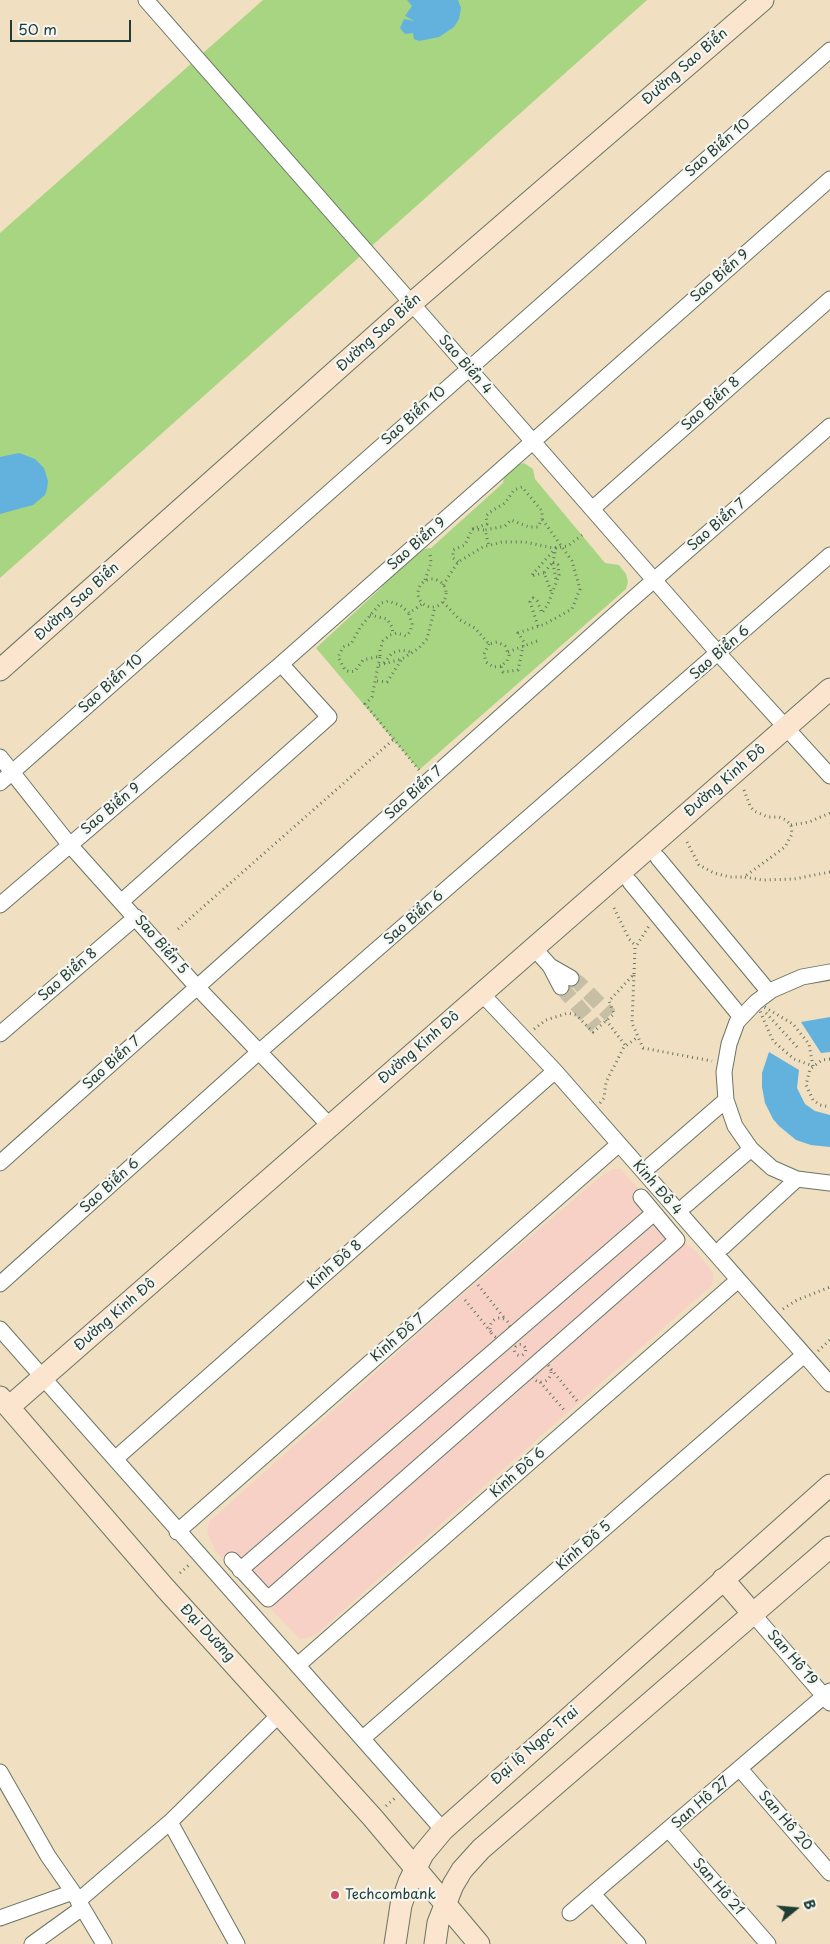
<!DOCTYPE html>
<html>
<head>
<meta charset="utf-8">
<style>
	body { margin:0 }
	#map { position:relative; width:830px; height:1944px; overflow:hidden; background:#f0dfc1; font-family:"Playpen Sans",sans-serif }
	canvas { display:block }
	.north { position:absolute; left:770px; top:1884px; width:50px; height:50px; -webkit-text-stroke:4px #f6f6f2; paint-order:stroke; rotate:73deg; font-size:14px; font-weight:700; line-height:20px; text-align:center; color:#1f3d34 }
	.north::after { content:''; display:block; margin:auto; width:18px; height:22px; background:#1f3d34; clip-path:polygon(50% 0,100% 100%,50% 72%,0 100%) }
	.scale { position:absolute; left:10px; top:20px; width:121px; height:22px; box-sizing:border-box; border:2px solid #1f3d34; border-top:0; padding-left:6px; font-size:15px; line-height:18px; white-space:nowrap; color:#1f3d34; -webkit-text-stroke:4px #f6f6f2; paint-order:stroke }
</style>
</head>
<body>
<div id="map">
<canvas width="830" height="1944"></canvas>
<div class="north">B</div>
<div class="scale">50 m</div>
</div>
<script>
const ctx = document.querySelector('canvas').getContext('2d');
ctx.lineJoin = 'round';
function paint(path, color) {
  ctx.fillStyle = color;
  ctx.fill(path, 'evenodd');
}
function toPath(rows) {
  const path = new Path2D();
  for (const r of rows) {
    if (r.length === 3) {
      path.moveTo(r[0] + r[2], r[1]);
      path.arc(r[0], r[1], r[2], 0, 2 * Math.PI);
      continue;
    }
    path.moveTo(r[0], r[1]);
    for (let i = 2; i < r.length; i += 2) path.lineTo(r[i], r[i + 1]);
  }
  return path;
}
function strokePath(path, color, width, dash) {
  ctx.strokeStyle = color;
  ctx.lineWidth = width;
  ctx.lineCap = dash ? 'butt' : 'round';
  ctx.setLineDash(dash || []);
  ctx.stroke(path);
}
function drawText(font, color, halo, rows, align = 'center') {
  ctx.font = font + ' "Playpen Sans",sans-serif';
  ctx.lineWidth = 4.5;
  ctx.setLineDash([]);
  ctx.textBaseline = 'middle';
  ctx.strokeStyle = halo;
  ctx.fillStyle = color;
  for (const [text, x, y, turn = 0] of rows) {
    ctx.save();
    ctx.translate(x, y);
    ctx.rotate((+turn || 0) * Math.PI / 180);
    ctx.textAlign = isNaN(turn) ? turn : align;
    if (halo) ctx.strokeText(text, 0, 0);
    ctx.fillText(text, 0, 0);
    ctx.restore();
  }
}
const built = toPath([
	[613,1169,621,1169,686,1244,696,1251,713,1273,712,1285,314,1636,300,1639,217,1553,207,1532,209,1522,454,1302,599,1178]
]);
const green = toPath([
	[263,0,647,0,0,578,0,233],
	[524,463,533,469,535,479,605,563,619,565,626,574,628,582,626,589,419,770,316,648,381,588,385,581,424,549,431,548,503,483,504,477,516,465]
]);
const water = toPath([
	[407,0,458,0,461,8,459,19,454,27,439,37,419,41,414,39,413,33,405,34,400,28,404,19,415,21,405,16,412,6],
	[19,453,35,459,44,468,48,481,47,489,45,495,33,505,0,514,0,457],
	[830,1017,830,1052,821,1053,801,1022],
	[769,1052,799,1070,797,1088,805,1104,815,1111,830,1115,830,1147,811,1145,796,1140,779,1126,773,1119,765,1103,762,1087,762,1073]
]);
const streetTunnel = toPath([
	[571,978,579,983,610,1015],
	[561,987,596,1027]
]);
const path = toPath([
	[473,529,485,530],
	[458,562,453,558,453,550,465,545,472,529,487,524,486,516,490,512,505,503,514,490,522,487,542,511,542,519,538,527,529,527,511,520,505,526,485,530,489,546],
	[553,563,556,580],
	[544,573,531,576,556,548],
	[432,593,14],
	[425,580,431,563,430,553],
	[443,585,458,562,483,547,502,542,525,542,553,548,568,546,582,535],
	[551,591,544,573,553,562],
	[443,602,460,620,475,628,489,644,497,642,505,646,509,655,507,661,501,666,503,672,518,670,524,642,518,633,545,624,572,609,580,589,572,561,542,519],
	[370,615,387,619,392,627,393,634],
	[538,626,530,602,533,598,537,601,542,613,548,604,559,575,558,565,553,562,556,547],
	[489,644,484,654,486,662,493,667,501,666],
	[508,652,537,641],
	[380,656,380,650,383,641,390,635,397,633,406,636,410,632,412,624,409,614],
	[384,663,392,653,402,650,411,652],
	[379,665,402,659,419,648,427,639,435,607],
	[377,681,387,682,402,659],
	[419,770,365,704,372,697,380,656,363,660,355,671,350,672,345,670,338,657,343,647,351,644,361,626,381,603,388,601,400,605,409,613,422,604],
	[744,790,750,806,754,811,768,817,779,817,786,820,791,825,792,834,785,847,744,877,762,880,794,879,830,872],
	[791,825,809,822,830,813],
	[687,842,699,865,714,873,730,877,744,877],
	[614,908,629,939,636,946],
	[178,929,394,739],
	[634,974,635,948,649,926],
	[756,1002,793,1024,809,1044,813,1066,794,1059,773,1041,756,1002],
	[766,1013,799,1049],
	[606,1020,625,1045],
	[534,1029,546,1020,568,1013,576,1015,593,1032,614,1014,609,1001,634,974,632,1023,643,1048,712,1061],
	[830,1059,822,1060,810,1069,806,1085,813,1100,820,1105,830,1107],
	[600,1103,604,1098,606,1082,624,1047,638,1037],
	[478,1285,506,1320],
	[465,1300,491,1332],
	[783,1309,797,1300,830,1287],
	[500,1328,10],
	[520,1350,5.5],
	[818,1351,830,1340],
	[541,1372,10],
	[551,1369,577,1401],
	[540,1382,565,1411],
	[180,1573,189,1565],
	[386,1806,395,1798]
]);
const street = toPath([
	[146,0,719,654,830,776],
	[592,509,830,299],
	[0,757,69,844,197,987,329,1125],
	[0,783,830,50],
	[658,858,769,992],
	[630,882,741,1017],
	[122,901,329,717,281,664],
	[0,905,281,664,830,179],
	[534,948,550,966,561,987],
	[550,966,571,978],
	[830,972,802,977,772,990,756,1002,737,1022,729,1044,724,1072,726,1100,735,1126,751,1149,772,1168,797,1179,830,1183],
	[482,994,555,1071,830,1384],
	[0,1034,136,917],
	[0,1163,621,609,830,426],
	[651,1165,726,1100],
	[686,1205,751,1149],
	[723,1247,797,1179],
	[0,1284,260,1051,830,555],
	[0,1329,443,1830],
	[115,1459,555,1071],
	[177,1532,619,1144],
	[232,1560,268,1599,677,1240,641,1197],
	[240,1570,654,1213],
	[753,1614,830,1703],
	[299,1664,737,1281],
	[363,1738,804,1355],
	[740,1769,830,1873],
	[0,1772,48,1856,73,1892,104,1944],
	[170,1822,237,1944],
	[669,1830,768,1944],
	[593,1894,638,1944],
	[78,1901,170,1822,281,1713],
	[570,1913,830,1691],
	[0,1918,73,1892],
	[32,1944,82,1908]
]);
const secondary = toPath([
	[0,670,412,303,763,0],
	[0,1397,165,1588,373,1818,479,1944],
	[9,1407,830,689],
	[723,1579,753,1614],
	[395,1944,401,1905,409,1882,423,1854,443,1830,830,1485],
	[435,1944,438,1923,453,1885,462,1870,481,1849,830,1547]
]);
const markers = [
	[335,1895,5,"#d1495b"]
];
const streetNames = [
	["Đường Sao Biển",685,67,-41],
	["Sao Biển 10",718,148,-41],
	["Sao Biển 9",720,276,-41],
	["Đường Sao Biển",379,333,-42],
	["Sao Biển 4",465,365,49],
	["Sao Biển 8",711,404,-42],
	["Sao Biển 10",414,416,-42],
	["Sao Biển 7",717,525,-41],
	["Sao Biển 9",417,544,-41],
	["Đường Sao Biển",77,602,-42],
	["Sao Biển 6",720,653,-41],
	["Sao Biển 10",111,684,-42],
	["Đường Kinh Đô",725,781,-41],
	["Sao Biển 7",414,793,-42],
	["Sao Biển 9",111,809,-40],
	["Sao Biển 6",414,918,-41],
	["Sao Biển 5",161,945,49],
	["Sao Biển 8",68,975,-41],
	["Đường Kinh Đô",419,1048,-41],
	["Sao Biển 7",112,1063,-42],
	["Sao Biển 6",110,1186,-42],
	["Kinh Đô 4",657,1188,49],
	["Kinh Đô 8",335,1265,-41],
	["Đường Kinh Đô",115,1315,-41],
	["Kinh Đô 7",398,1338,-41],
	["Kinh Đô 6",518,1473,-41],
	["Kinh Đô 5",584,1546,-41],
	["Đại Dương",207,1633,47],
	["San Hô 19",792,1658,49],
	["Đại lộ Ngọc Trai",535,1746,-41],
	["San Hô 27",701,1803,-41],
	["San Hô 20",785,1821,49],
	["San Hô 21",718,1887,49]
];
const poiNames = [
	["Techcombank",345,1895]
];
paint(built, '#f7d1c6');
paint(green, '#a7d582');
paint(water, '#62b2dd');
strokePath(streetTunnel, '#c6bfa5', 15, [15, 8]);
strokePath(street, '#687665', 17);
strokePath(secondary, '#687665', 23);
strokePath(path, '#687665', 3, [1, 4]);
strokePath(street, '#fff', 15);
strokePath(secondary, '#fbe5cf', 21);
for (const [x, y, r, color] of markers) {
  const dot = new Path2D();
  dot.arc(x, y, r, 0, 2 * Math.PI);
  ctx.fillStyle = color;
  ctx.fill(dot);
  strokePath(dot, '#f6f6f2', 2);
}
drawText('14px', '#1f3d34', '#f6f6f2', streetNames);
drawText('14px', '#1f3d34', '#f6f6f2', poiNames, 'left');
</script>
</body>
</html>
